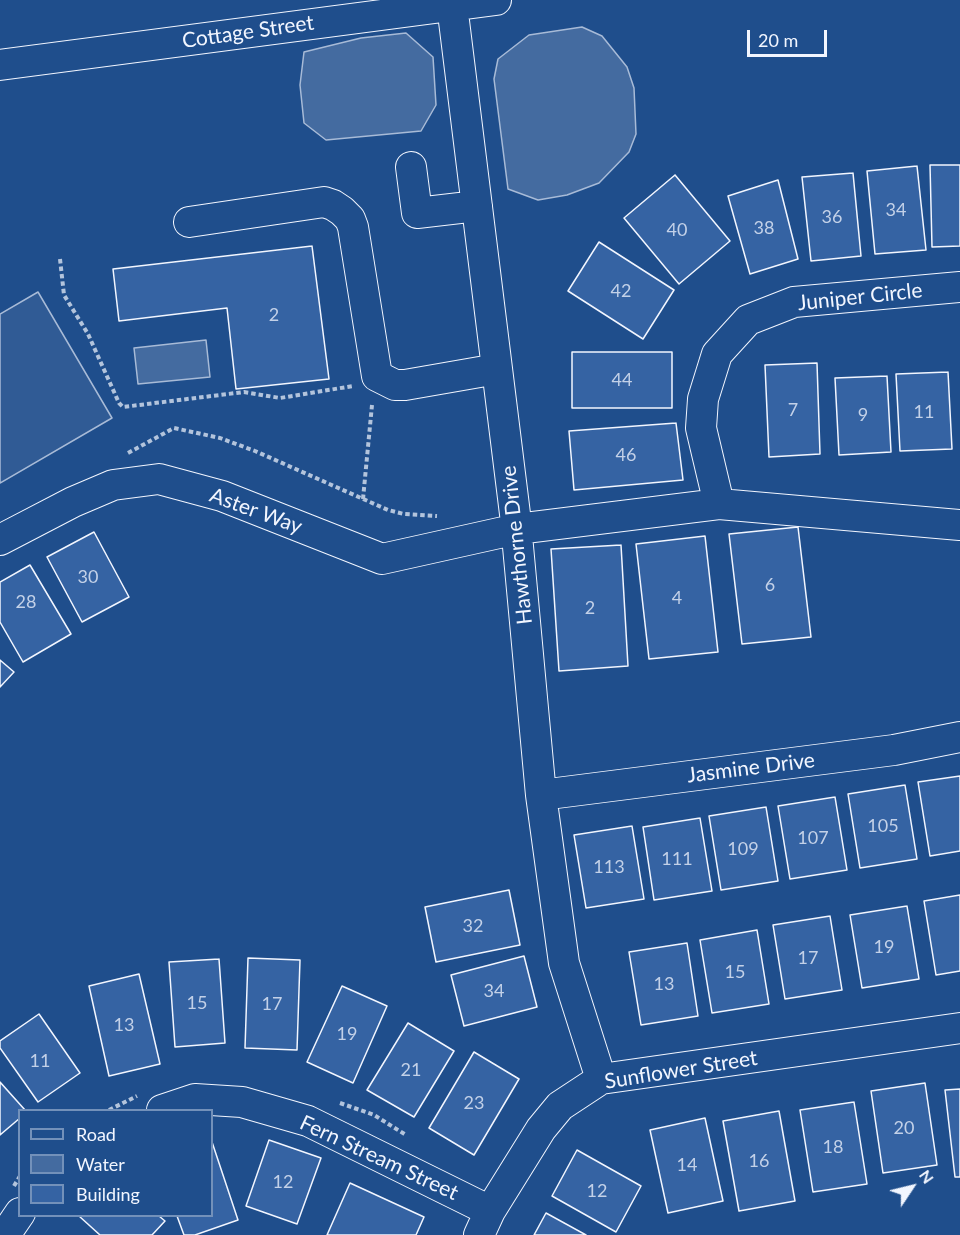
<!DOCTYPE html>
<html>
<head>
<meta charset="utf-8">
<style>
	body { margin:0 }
	#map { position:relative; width:960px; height:1235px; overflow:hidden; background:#1f4e8c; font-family:Lato,sans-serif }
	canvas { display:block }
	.legend { position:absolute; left:18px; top:1109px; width:195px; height:108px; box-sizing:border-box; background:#1f4e8c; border:2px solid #7391ba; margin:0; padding:8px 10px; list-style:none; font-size:18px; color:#f2f6ff }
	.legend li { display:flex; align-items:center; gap:12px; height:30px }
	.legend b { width:30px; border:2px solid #7391ba }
	.north { position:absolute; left:882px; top:1157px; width:60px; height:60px; -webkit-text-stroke:4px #1f4e8c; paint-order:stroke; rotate:55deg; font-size:16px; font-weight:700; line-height:24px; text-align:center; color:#f2f6ff }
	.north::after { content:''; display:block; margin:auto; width:21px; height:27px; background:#f2f6ff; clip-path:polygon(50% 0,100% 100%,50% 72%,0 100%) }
	.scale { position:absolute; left:747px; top:30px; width:80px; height:27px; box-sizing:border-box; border:3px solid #f2f6ff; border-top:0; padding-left:8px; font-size:18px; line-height:21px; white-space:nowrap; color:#f2f6ff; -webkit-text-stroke:4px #1f4e8c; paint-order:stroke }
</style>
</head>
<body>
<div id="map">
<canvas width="960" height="1235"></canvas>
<ul class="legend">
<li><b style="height:8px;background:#1f4e8c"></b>Road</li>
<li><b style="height:16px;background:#446ba0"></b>Water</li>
<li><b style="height:16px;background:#3563a3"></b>Building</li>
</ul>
<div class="north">N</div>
<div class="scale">20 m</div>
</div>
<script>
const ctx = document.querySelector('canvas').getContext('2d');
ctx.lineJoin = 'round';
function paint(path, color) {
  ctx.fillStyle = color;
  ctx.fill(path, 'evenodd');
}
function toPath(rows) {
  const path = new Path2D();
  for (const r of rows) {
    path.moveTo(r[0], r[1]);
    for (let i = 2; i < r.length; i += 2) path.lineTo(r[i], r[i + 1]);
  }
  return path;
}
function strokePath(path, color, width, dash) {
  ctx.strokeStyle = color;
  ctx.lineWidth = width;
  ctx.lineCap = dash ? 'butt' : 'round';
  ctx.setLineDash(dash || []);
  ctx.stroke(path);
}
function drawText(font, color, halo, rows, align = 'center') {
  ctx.font = font + ' Lato,sans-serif';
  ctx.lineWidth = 4.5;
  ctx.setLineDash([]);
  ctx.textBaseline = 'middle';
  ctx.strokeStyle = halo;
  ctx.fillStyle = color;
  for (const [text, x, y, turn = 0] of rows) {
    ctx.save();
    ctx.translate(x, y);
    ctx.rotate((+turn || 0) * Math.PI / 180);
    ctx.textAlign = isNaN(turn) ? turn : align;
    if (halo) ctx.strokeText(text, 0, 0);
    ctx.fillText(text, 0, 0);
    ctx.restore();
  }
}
const built = toPath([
	[38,292,112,418,0,483,0,314,38,292]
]);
const water = toPath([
	[582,27,602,36,627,67,634,88,636,134,629,152,599,183,567,195,538,200,508,189,494,79,498,59,529,35,582,27],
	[406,33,433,57,436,105,421,131,326,140,304,123,300,85,304,52,361,38,406,33],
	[206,340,210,377,138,384,134,348,206,340]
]);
const building = toPath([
	[930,165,960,165,960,246,932,247,930,165],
	[917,166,926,250,875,254,867,171,917,166],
	[853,173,861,256,811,261,802,177,853,173],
	[675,175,730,241,679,284,624,218,675,175],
	[778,180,798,259,750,274,728,196,778,180],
	[599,242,674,290,643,339,568,291,599,242],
	[312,246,329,379,236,389,227,308,119,321,113,269,312,246],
	[572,352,672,352,672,408,572,408,572,352],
	[817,363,820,454,769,457,765,365,817,363],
	[948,372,952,449,900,451,896,374,948,372],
	[887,376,891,452,839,455,835,378,887,376],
	[676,423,683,480,574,490,569,431,676,423],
	[798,527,811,637,742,644,729,534,798,527],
	[94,532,129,597,82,622,47,557,94,532],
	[705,536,718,652,649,659,636,544,705,536],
	[621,545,628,666,559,671,551,549,621,545],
	[30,565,71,634,23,662,0,622,0,582,30,565],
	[0,660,14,672,0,687,0,660],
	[960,776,960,851,930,856,918,782,960,776],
	[905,785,917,859,860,868,848,794,905,785],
	[835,797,847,870,790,879,778,806,835,797],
	[766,807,778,881,721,890,709,816,766,807],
	[700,818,712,891,654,900,643,827,700,818],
	[632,826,644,899,586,908,574,835,632,826],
	[509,890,520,945,436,962,425,907,509,890],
	[960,895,960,971,936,975,924,901,960,895],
	[907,906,919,979,862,988,850,915,907,906],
	[830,916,842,990,785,999,773,925,830,916],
	[757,930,769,1004,712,1013,700,940,757,930],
	[687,943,698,1016,641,1025,629,952,687,943],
	[524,956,537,1007,464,1026,451,975,524,956],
	[248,958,300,960,297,1050,245,1048,248,958],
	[219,959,225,1043,175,1047,169,962,219,959],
	[139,974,160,1064,109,1076,89,986,139,974],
	[342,986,387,1006,353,1083,307,1062,342,986],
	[39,1014,80,1073,38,1102,0,1048,0,1041,39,1014],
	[408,1023,454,1051,414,1117,367,1090,408,1023],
	[474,1052,519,1079,474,1155,429,1128,474,1052],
	[0,1082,25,1110,20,1110,20,1118,0,1135,0,1082],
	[925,1083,937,1165,883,1173,871,1091,925,1083],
	[960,1089,960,1177,955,1177,945,1090,960,1089],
	[854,1102,867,1184,813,1192,800,1110,854,1102],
	[779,1111,795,1201,739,1211,723,1121,779,1111],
	[705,1118,723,1201,668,1213,650,1130,705,1118],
	[269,1140,321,1158,297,1224,246,1206,269,1140],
	[212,1142,238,1220,195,1235,184,1235,177,1216,212,1216,212,1142],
	[577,1150,641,1186,616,1232,552,1196,577,1150],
	[350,1183,424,1217,416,1235,327,1235,350,1183],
	[546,1213,586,1235,534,1235,546,1213],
	[79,1216,159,1216,165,1221,152,1235,100,1235,79,1216]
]);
const path = toPath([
	[60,259,64,295,88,334,119,403,123,407,244,392,280,398,353,386],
	[128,453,174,428,220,438,255,451,388,510,404,514,437,516],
	[363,499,372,405],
	[340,1103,374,1115,406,1135],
	[109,1110,137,1096],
	[14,1186,20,1176]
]);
const minor = toPath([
	[452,5,515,514,541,795,564,963,601,1079],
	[0,65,496,0],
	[411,167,417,213,477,206],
	[189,222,324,202,333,205,342,211,350,219,353,227,377,376,395,385,405,385,497,369],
	[719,504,701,428,703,399,717,354,748,320,794,302,960,287],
	[0,540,73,502,113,485,159,479,222,496,382,559,517,529,719,504,960,525],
	[541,795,894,750,960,737],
	[162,1110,195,1099,242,1102,308,1121,490,1211],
	[5,1235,20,1213],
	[479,1235,490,1211,541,1129,560,1106,601,1079,960,1028]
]);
const numberNames = [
	["34",896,210],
	["36",832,217],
	["38",764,228],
	["40",677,230],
	["42",621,291],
	["2",274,315],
	["44",622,380],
	["7",793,410],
	["11",924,412],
	["9",863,415],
	["46",626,455],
	["30",88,577],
	["6",770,585],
	["4",677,598],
	["28",26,602],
	["2",590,608],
	["105",883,826],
	["107",813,838],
	["109",743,849],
	["111",677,859],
	["113",609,867],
	["32",473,926],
	["19",884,947],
	["17",808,958],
	["15",735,972],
	["13",664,984],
	["34",494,991],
	["15",197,1003],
	["17",272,1004],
	["13",124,1025],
	["19",347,1034],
	["11",40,1061],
	["21",411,1070],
	["23",474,1103],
	["20",904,1128],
	["18",833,1147],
	["16",759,1161],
	["14",687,1165],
	["12",283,1182],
	["12",597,1191]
];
const streetNames = [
	["Cottage Street",248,32,-8],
	["Juniper Circle",860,297,-6],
	["Aster Way",256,511,20],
	["Hawthorne Drive",517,545,-96],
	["Jasmine Drive",751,768,-7],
	["Sunflower Street",681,1070,-9],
	["Fern Stream Street",379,1158,25]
];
paint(built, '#305b95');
strokePath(built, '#a8bbd7', 1.5);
paint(water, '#446ba0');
strokePath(water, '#a8bbd7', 1.5);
paint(building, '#3563a3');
strokePath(building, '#f2f6ff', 1.5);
strokePath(minor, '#f2f6ff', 32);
strokePath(path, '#b3c4dc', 4, [4.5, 3]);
strokePath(minor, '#1f4e8c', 30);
drawText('18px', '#c3d1e8', null, numberNames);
drawText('21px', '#f2f6ff', '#1f4e8c', streetNames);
</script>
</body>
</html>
